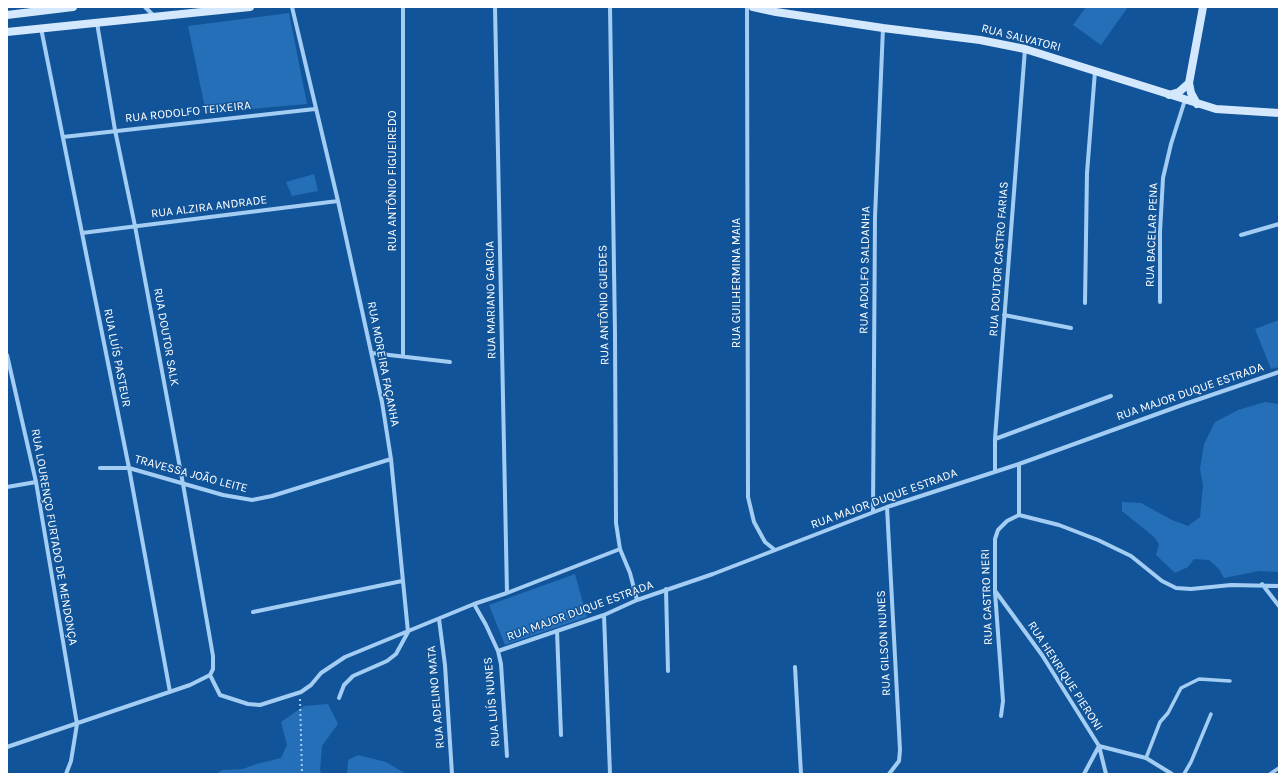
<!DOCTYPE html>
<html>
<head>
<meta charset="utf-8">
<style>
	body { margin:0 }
	#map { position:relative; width:1286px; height:781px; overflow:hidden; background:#115499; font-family:Karla,sans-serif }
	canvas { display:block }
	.frame { position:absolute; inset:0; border:8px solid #fff; pointer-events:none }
</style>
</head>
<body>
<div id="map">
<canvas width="1286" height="781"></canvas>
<div class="frame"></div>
</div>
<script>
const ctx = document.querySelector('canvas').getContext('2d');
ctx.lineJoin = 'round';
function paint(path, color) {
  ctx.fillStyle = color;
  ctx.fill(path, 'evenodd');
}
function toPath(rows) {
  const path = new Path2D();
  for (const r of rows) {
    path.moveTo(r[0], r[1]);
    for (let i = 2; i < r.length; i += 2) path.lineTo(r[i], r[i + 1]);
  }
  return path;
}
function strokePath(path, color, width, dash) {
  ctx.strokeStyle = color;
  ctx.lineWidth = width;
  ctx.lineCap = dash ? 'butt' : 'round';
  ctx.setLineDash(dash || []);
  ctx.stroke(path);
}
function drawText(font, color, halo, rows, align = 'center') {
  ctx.font = font + ' Karla,sans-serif';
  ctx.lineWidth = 3;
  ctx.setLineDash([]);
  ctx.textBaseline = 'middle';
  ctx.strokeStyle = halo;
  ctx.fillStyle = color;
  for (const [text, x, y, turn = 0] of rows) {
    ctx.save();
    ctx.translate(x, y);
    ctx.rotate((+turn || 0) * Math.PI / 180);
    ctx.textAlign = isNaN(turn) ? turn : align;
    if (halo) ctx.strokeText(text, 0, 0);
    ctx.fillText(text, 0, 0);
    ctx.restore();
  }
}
const green = toPath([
	[1086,7,1128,7,1101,45,1073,25],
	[289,13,307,104,206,113,188,26],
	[314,174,318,191,292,196,286,182],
	[1279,320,1279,367,1271,369,1255,329],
	[1265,402,1279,404,1279,572,1259,571,1224,578,1219,569,1209,560,1194,559,1188,567,1175,573,1156,555,1159,544,1154,537,1122,511,1122,502,1141,503,1172,520,1188,526,1200,517,1203,485,1200,469,1204,444,1215,422,1238,410],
	[575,574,587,617,505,645,489,605],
	[328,704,338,724,322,746,320,771,322,774,216,774,222,770,243,769,256,764,281,758,287,745,281,722,304,706],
	[358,755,386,762,406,774,347,774,348,760]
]);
const path = toPath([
	[300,699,302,774]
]);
const pedestrian = toPath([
	[1146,758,1160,722,1168,713,1181,688,1199,679,1230,681],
	[1184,774,1191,762,1211,714],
	[1270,774,1279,768]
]);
const minor = toPath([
	[145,7,154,16],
	[292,7,338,201,382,402,391,459,408,632,396,654,387,661,353,676,344,685,339,698],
	[495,7,507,593],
	[610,7,615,333,616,523,620,549,630,573,637,600],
	[747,7,748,497,754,522,765,542,775,550],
	[41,28,129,468,170,692],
	[63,137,315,109],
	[82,233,338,201],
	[1241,235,1279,224],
	[1160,302,1160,232,1163,178,1171,144,1185,100],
	[1085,303,1087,173,1095,71],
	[1004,315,1071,328],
	[372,353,450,362],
	[7,355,36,482,77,724,71,761,66,774],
	[403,356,403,7],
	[995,439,1111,396],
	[100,468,129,468,223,495,252,500,272,496,391,459],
	[995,471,995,439,1025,49],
	[7,487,36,482],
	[887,507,900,750,899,761,889,774],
	[873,512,875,217,883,28],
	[1019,515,1059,525,1098,540,1131,556,1162,581,1176,588,1191,589,1231,585,1279,586],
	[1262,584,1279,606],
	[666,589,668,671],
	[996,592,1042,655,1099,746,1146,758,1172,774],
	[474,604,486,625,498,651,501,664,507,756],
	[253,612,402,581],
	[604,615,610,774],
	[439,619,445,665,452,774],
	[557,631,561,735],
	[498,651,604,615,637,600,713,574,887,507,1019,464,1182,405,1279,372],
	[795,667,801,774],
	[210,675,220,695,248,704,260,705,301,692,311,685,321,673,345,657,474,604,507,593,620,549],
	[1001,716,1003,701,995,592,995,539,998,530,1007,521,1019,515,1019,464],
	[1099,746,1106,774],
	[7,747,190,685,210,675,213,669,213,656,183,484,135,226,115,130,97,23],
	[1084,774,1099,746]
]);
const secondary = toPath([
	[753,7,776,12,883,28,980,40,1025,49,1216,109,1279,113],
	[7,15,73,7],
	[7,32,250,7],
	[1169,95,1179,92,1189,83],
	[1197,104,1191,93,1189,83,1203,7]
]);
const streetNames = [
	["RUA SALVATORI",1021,38,14],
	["RUA RODOLFO TEIXEIRA",188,112,-6],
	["RUA ANTÔNIO FIGUEIREDO",393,181,-90],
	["RUA ALZIRA ANDRADE",209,207,-7],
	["RUA BACELAR PENA",1152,235,-88],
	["RUA DOUTOR CASTRO FARIAS",999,259,-86],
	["RUA ADOLFO SALDANHA",865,270,-89],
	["RUA GUILHERMINA MAIA",737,283,-90],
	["RUA MARIANO GARCIA",491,300,-91],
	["RUA ANTÔNIO GUEDES",604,305,-91],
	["RUA DOUTOR SALK",166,337,80],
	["RUA LUÍS PASTEUR",117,358,79],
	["RUA MOREIRA FAÇANHA",383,364,79],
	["RUA MAJOR DUQUE ESTRADA",1190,392,-19],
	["TRAVESSA JOÃO LEITE",191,474,15],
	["RUA MAJOR DUQUE ESTRADA",884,499,-20],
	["RUA LOURENÇO FURTADO DE MENDONÇA",54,537,80],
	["RUA CASTRO NERI",987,597,-92],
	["RUA MAJOR DUQUE ESTRADA",580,611,-20],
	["RUA GILSON NUNES",884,643,-93],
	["RUA HENRIQUE PIERONI",1065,676,57],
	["RUA ADELINO MATA",436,697,-95],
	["RUA LUÍS NUNES",492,702,-95]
];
paint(green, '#246fb8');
strokePath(path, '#a4cdf4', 2, [2, 3]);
strokePath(pedestrian, '#a4cdf4', 3.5);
strokePath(minor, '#a4cdf4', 4);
strokePath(secondary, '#d4e8fd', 8);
drawText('12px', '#fff', '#115499', streetNames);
</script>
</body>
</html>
